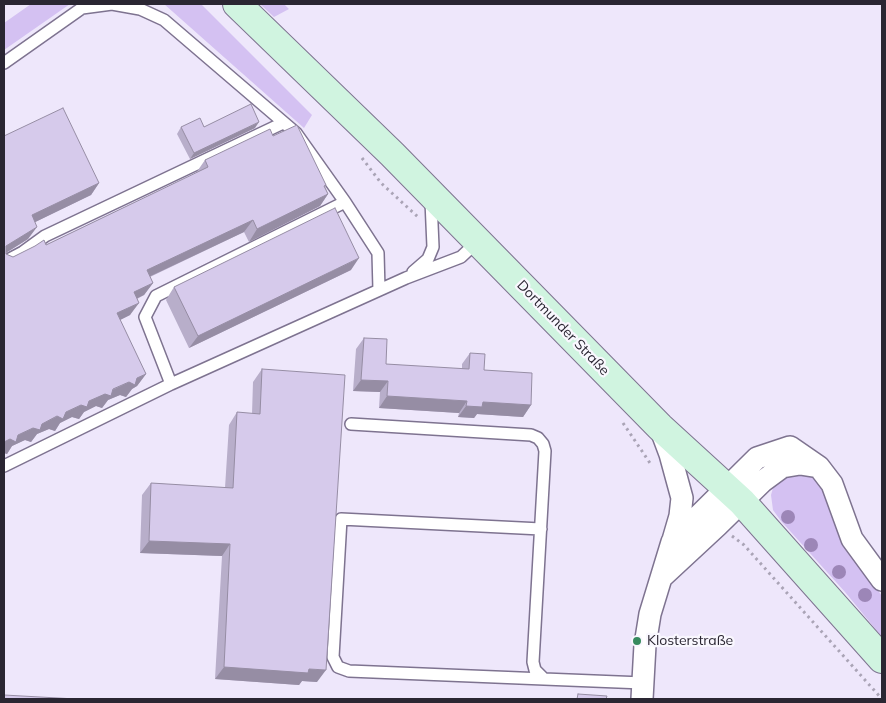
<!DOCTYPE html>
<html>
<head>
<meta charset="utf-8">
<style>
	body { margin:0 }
	#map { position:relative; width:886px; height:703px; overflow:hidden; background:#eee7fb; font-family:Mulish,sans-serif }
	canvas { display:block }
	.frame { position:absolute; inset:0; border:5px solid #2a2632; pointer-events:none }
</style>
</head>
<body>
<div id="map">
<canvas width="886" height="703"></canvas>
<div class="frame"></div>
</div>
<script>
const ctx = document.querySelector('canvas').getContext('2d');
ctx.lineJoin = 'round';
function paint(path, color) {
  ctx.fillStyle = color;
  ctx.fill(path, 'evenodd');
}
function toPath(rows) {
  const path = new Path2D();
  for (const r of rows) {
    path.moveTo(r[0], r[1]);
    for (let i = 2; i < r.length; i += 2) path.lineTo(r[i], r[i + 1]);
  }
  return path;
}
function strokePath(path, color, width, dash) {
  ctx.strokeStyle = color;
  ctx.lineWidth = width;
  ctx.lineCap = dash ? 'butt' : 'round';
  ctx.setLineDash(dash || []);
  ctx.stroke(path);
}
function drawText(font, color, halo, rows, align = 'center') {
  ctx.font = font + ' Mulish,sans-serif';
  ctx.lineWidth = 4.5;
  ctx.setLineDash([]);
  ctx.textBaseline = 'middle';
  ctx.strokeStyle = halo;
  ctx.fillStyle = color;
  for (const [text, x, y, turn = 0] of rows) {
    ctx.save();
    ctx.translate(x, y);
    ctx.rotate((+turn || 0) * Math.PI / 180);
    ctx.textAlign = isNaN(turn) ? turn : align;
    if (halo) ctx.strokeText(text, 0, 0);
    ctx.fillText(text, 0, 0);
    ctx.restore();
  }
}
const green = toPath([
	[31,4,70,4,4,50,4,23],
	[164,4,201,4,312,115,304,128],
	[260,4,284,4,289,9,274,17],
	[808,474,818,480,826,491,857,562,882,596,882,637,845,592,781,521,773,510,771,495,773,488,777,481,783,476]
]);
const path = toPath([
	[362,158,381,183,418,217],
	[623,423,652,466],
	[732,536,744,545,882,699]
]);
const lane = toPath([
	[4,63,82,8,112,4,140,9,164,20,296,133,345,202,378,253,379,290],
	[4,262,23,252,45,236,283,123],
	[413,272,428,259,433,247,431,201],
	[171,384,145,317,156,296,345,202],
	[351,424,531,435,538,438,543,444,545,451,533,662,535,670,544,679,643,683],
	[4,466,171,384,406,278,461,257,478,241],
	[541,529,341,519,333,657,338,667,349,671,544,679]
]);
const street = toPath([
	[661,430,670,454,682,498,680,516,673,540],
	[663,576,718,525,763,481,782,467,800,464,819,467],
	[642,699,645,645,650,614,672,542,757,458,790,447,819,467,832,484,852,539,882,580]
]);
const secondary = toPath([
	[237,4,392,154,660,427,742,502,882,659]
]);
const trees = [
	[788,517],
	[811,545],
	[839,572],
	[865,595]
];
const wall = toPath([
	[181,127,204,127,255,128,190,159,177,134],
	[4,136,99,183,91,195,35,222,28,239,6,253,6,254,13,257,46,245,196,173,205,160,273,136,325,186,328,194,320,206,249,242,244,232,150,277,153,283,144,295,137,299,130,315,120,320,146,374,137,386,132,389,126,397,120,395,108,400,102,408,96,406,84,412,79,419,72,417,60,423,55,431,49,429,37,434,31,442,25,440,12,446,7,454,4,453],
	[351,270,189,348,166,300,174,287],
	[364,338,386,364,462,369,462,364,470,353,484,370,531,405,523,417,477,414,474,418,458,417,459,413,379,408,380,392,353,391,356,349],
	[262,369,317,682,302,681,299,685,215,679,222,556,140,553,142,495,151,483,225,488,229,425,237,412,252,414,253,382]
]);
const shadedWall = toPath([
	[259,122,255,128,190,159,194,153],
	[99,183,91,195,23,228,32,215],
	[328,194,320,206,249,242,257,229],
	[253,220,244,232,138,282,147,270],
	[37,227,28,239,4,254,6,246],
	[359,258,351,270,189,348,198,336],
	[153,283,144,295,125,304,134,292],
	[139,303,130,315,108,326,117,313],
	[146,374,137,386,132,389,126,397,120,395,108,400,102,408,96,406,84,412,79,419,72,417,60,423,55,431,49,429,37,434,31,442,25,440,12,446,7,454,4,453,4,442],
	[361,380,388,381,380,392,353,391],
	[387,396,467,401,459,413,379,408],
	[483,402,531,405,523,417,477,414,474,418,458,417,466,406],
	[149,541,230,544,222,556,140,553],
	[224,667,309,669,326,670,317,682,302,681,299,685,215,679]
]);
const building = toPath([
	[251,104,259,122,194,153,181,127,200,118,204,127,251,104],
	[63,108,99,183,32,215,37,227,6,246,6,254,13,257,35,246,44,240,46,245,208,167,205,160,270,129,273,136,297,125,326,185,324,186,328,194,257,229,253,220,147,270,153,283,134,292,139,303,117,313,146,374,137,378,135,385,129,382,113,389,111,396,105,394,89,401,87,407,81,405,66,412,63,419,57,416,42,424,40,430,33,428,18,435,16,442,10,439,4,442,4,136,63,108],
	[335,208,359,258,198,336,174,287,335,208],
	[364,338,387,339,386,364,469,369,470,353,485,354,484,370,532,373,531,405,483,402,482,407,466,406,467,401,387,396,388,381,361,380,364,338],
	[262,369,345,375,326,670,309,669,308,673,224,667,230,544,149,541,151,483,233,488,237,412,260,414,262,369],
	[578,694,607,696,606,699,577,699,578,694],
	[4,695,76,699,4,699,4,695]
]);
const markers = [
	[637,641,5,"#378b5e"]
];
const streetNames = [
	["Dortmunder Straße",563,328,46]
];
const poiNames = [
	["Klosterstraße",647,641]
];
paint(green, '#d4c1f2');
strokePath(lane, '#7e7390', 14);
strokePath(street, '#7e7390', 24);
strokePath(secondary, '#7e7390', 30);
strokePath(path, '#aaa4b6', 3, [2.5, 4]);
strokePath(lane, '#fff', 11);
strokePath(street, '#fff', 21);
strokePath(secondary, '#d0f4e0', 28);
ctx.fillStyle = '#9c86b7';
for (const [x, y] of trees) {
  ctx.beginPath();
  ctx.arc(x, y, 7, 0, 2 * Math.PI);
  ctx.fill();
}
paint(wall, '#b8aeca');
paint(shadedWall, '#968da4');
paint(building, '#d6caeb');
strokePath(building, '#968da4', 1);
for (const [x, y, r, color] of markers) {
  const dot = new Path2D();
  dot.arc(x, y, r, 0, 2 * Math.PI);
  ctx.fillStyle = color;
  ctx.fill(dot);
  strokePath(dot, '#f9f7fe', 2);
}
drawText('14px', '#2a2632', '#f9f7fe', streetNames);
drawText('14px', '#2a2632', '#f9f7fe', poiNames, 'left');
</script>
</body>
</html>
